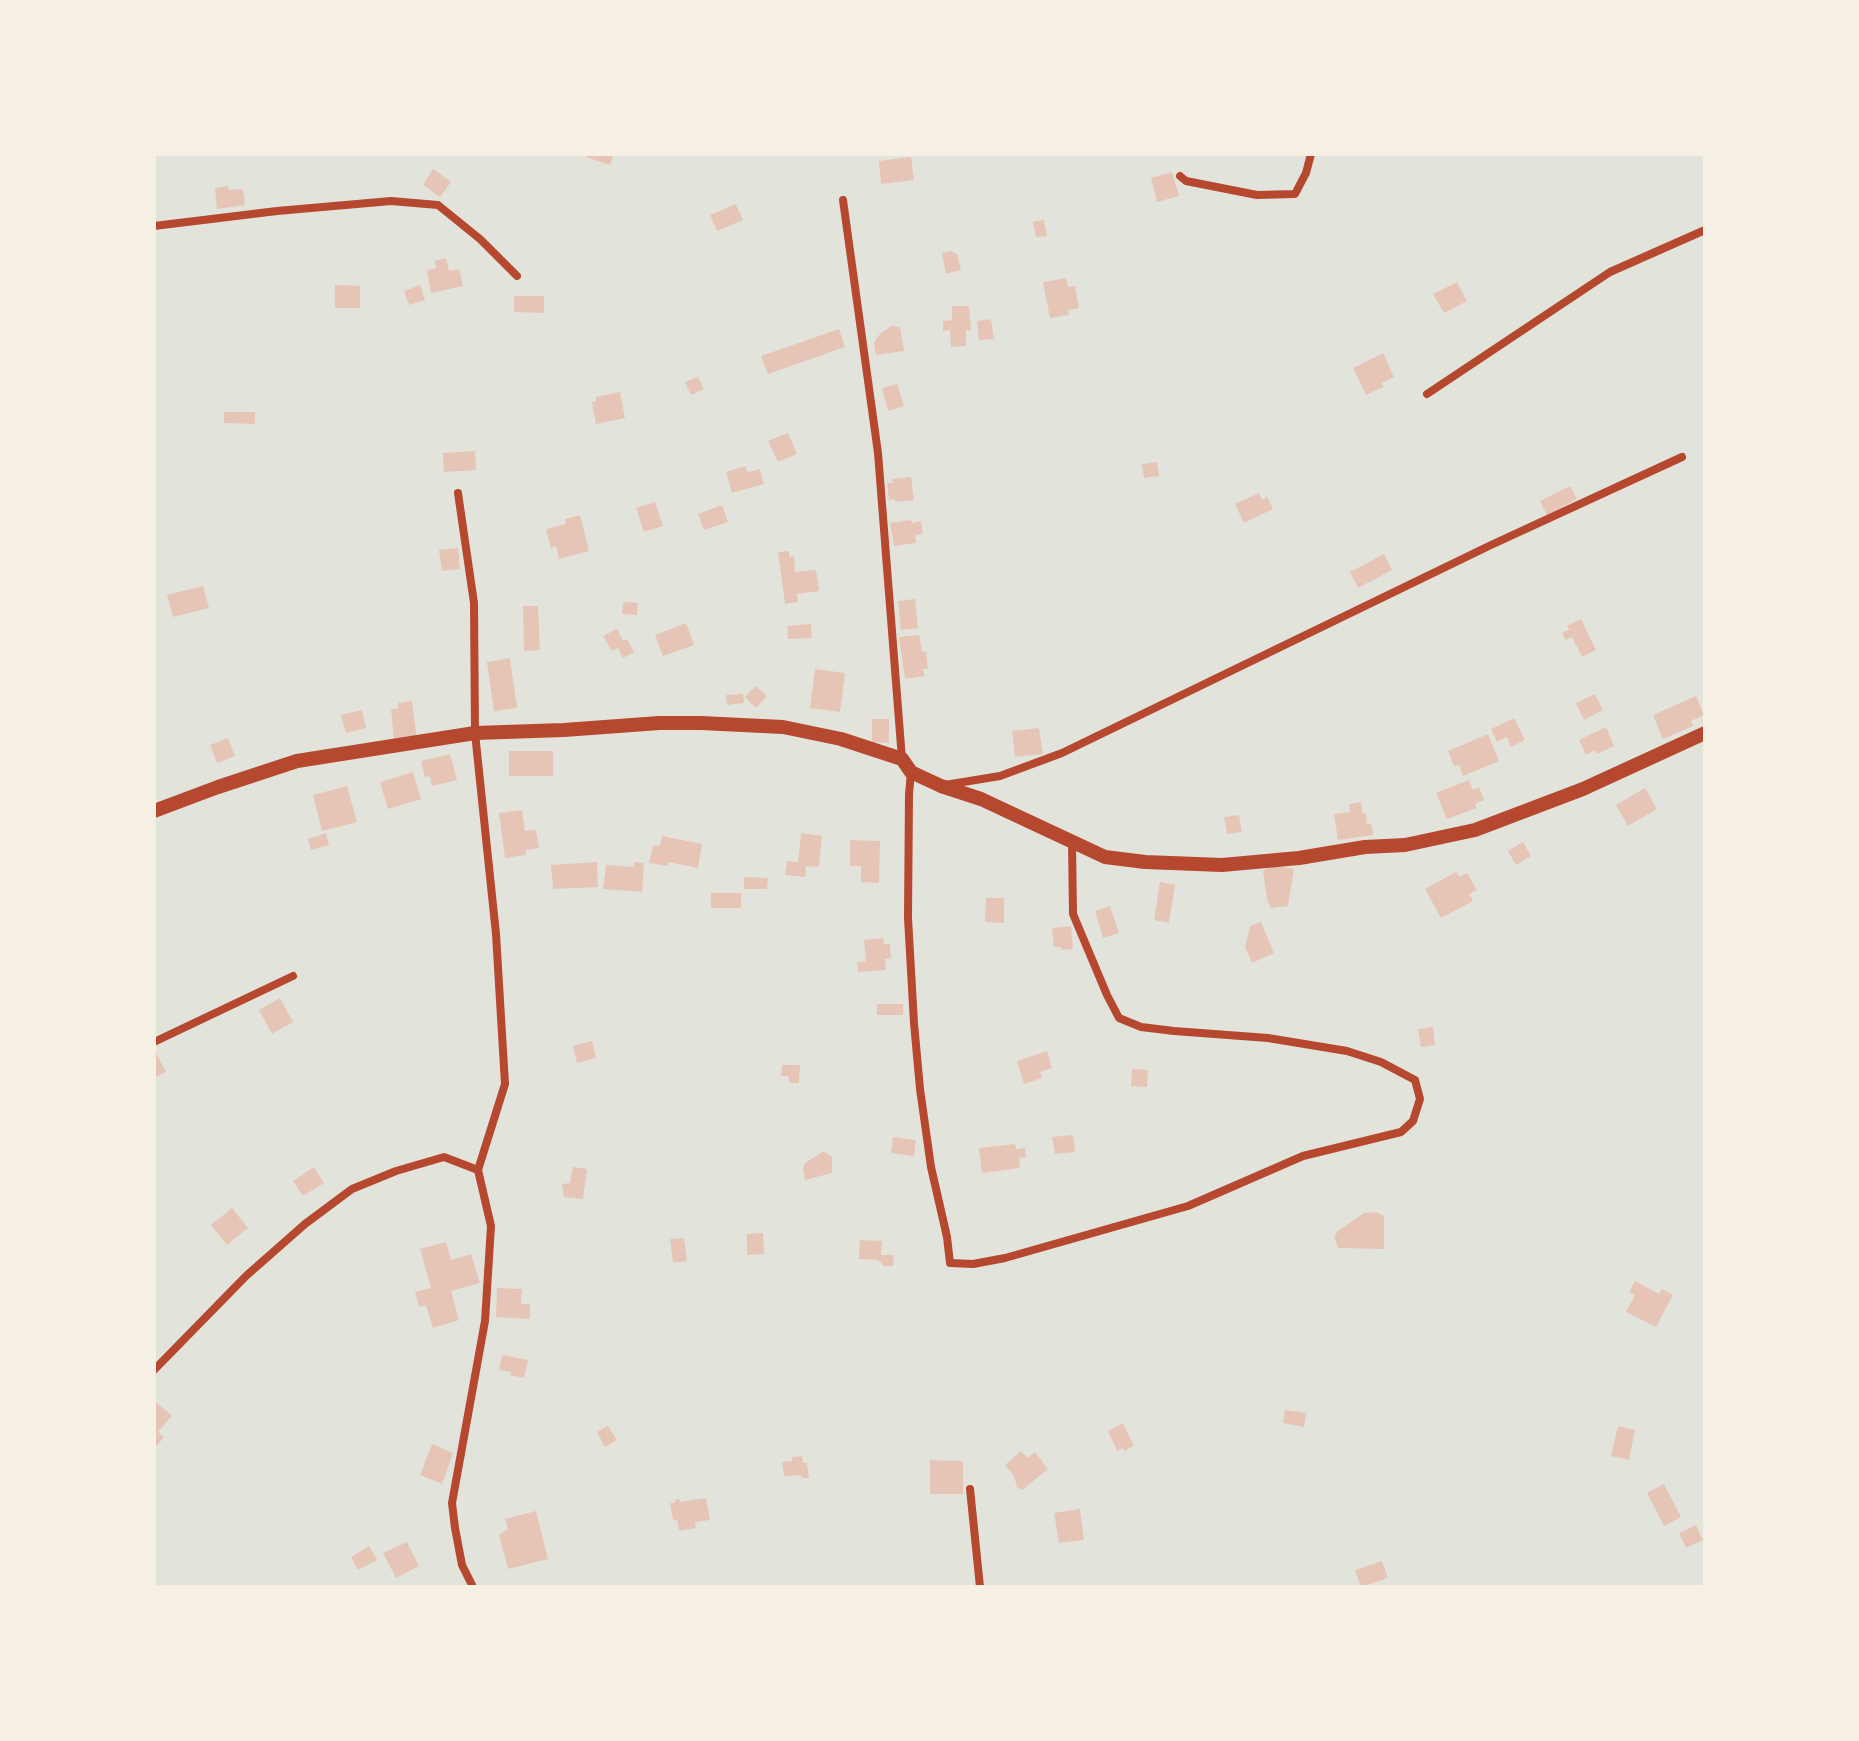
<!DOCTYPE html>
<html>
<head>
<meta charset="utf-8">
<style>
	body { margin:0 }
	#map { position:relative; width:1859px; height:1741px; overflow:hidden; background:#f6efe4; font-family:"DM Sans",sans-serif }
	canvas { display:block }
	.frame { position:absolute; inset:0; border:156px solid #f6efe4; pointer-events:none }
</style>
</head>
<body>
<div id="map">
<canvas width="1859" height="1741"></canvas>
<div class="frame"></div>
</div>
<script>
const ctx = document.querySelector('canvas').getContext('2d');
ctx.lineJoin = 'round';
function paint(path, color) {
  ctx.fillStyle = color;
  ctx.fill(path, 'evenodd');
}
function toPath(rows) {
  const path = new Path2D();
  for (const r of rows) {
    path.moveTo(r[0], r[1]);
    for (let i = 2; i < r.length; i += 2) path.lineTo(r[i], r[i + 1]);
  }
  return path;
}
function strokePath(path, color, width, dash) {
  ctx.strokeStyle = color;
  ctx.lineWidth = width;
  ctx.lineCap = dash ? 'butt' : 'round';
  ctx.setLineDash(dash || []);
  ctx.stroke(path);
}
const green = toPath([
	[154,154,1705,154,1705,1587,154,1587]
]);
const building = toPath([
	[587,154,614,154,610,165,586,157],
	[911,157,914,180,881,184,879,161],
	[433,169,451,182,440,197,423,185],
	[1172,172,1179,196,1157,202,1151,178],
	[228,186,229,190,243,189,245,205,217,209,215,188],
	[736,204,743,220,717,231,710,215],
	[1044,220,1047,236,1036,237,1033,222],
	[950,251,957,254,961,270,946,274,942,253],
	[446,258,449,271,459,269,463,286,431,293,427,270,436,268,435,261],
	[1066,278,1068,287,1075,286,1079,308,1068,310,1069,315,1050,318,1043,282],
	[1457,282,1467,301,1444,313,1433,294],
	[335,285,360,286,360,308,335,308],
	[420,285,425,300,409,305,404,291],
	[514,296,544,296,544,313,514,312],
	[952,306,969,306,971,330,966,330,966,346,951,347,950,330,943,331,943,321,952,320],
	[991,319,994,339,979,340,977,321],
	[891,326,900,327,904,351,876,355,874,342,880,334],
	[839,329,845,347,768,374,761,356],
	[1383,353,1394,377,1382,383,1383,387,1366,395,1353,368],
	[698,377,704,389,691,395,685,382],
	[897,384,904,406,888,411,882,388],
	[620,392,625,418,596,424,592,402,596,401,596,397],
	[224,412,255,412,255,424,224,423],
	[788,433,797,454,778,462,768,441],
	[475,451,476,470,444,472,443,453],
	[1157,462,1159,476,1144,478,1142,464],
	[745,466,748,472,760,469,764,484,732,493,726,472],
	[911,477,914,500,896,502,894,499,889,500,887,483,893,483,892,479],
	[1570,486,1577,499,1547,515,1540,501],
	[1259,493,1262,500,1267,497,1273,509,1244,523,1235,504],
	[655,502,663,526,644,532,636,508],
	[722,505,728,522,704,530,698,514],
	[580,515,589,551,559,559,556,546,551,548,546,529,566,524,565,519],
	[911,520,912,523,921,521,923,534,915,535,916,543,894,546,890,523],
	[458,548,460,569,442,571,439,550],
	[789,551,789,557,794,556,795,572,816,570,819,591,797,594,798,602,785,604,778,552],
	[1384,554,1392,570,1358,588,1350,572],
	[203,586,209,608,173,617,167,595],
	[915,599,918,628,901,630,898,601],
	[623,602,638,603,637,615,622,614],
	[523,606,538,606,540,650,524,651],
	[1581,619,1596,650,1582,657,1572,637,1566,640,1562,633,1569,630,1567,626],
	[686,623,694,645,663,656,655,635],
	[811,624,812,638,788,639,787,626],
	[617,629,623,641,627,639,634,652,623,658,618,648,612,651,603,636],
	[919,635,922,652,926,651,928,669,923,669,925,676,905,679,899,637],
	[510,658,517,708,494,711,487,662],
	[815,669,845,673,840,712,810,708],
	[756,686,767,696,756,708,745,697],
	[743,694,744,703,727,705,726,695],
	[1595,694,1603,710,1584,720,1576,703],
	[1696,696,1704,715,1691,721,1693,726,1663,739,1653,715],
	[412,701,417,739,394,741,391,709,398,709,398,703],
	[362,710,366,728,346,733,341,715],
	[1514,718,1525,740,1511,747,1507,737,1497,742,1491,729],
	[872,719,889,719,889,743,872,742],
	[1606,727,1614,746,1597,754,1595,750,1586,755,1579,740],
	[1039,728,1043,754,1015,757,1012,731],
	[1488,734,1499,761,1463,776,1459,765,1454,766,1448,751],
	[228,738,235,756,217,763,210,745],
	[509,751,553,751,553,776,509,776],
	[450,754,457,780,432,786,430,776,425,777,421,761],
	[413,772,421,799,388,809,380,782],
	[1469,780,1473,790,1479,787,1484,800,1475,804,1477,808,1447,819,1436,793],
	[347,786,357,822,322,831,313,795],
	[1645,788,1657,809,1628,826,1616,805],
	[1361,802,1363,814,1366,813,1367,825,1371,823,1373,835,1338,840,1334,814,1350,812,1349,804],
	[522,810,525,831,536,830,539,848,526,850,526,855,505,858,499,813],
	[1239,815,1242,832,1227,834,1224,817],
	[326,833,329,845,311,850,308,839],
	[801,833,822,836,819,867,806,866,805,877,785,875,787,861,798,862],
	[662,836,702,844,698,868,668,862,668,866,649,863,653,845,660,846],
	[850,840,880,841,879,883,861,882,861,866,850,866],
	[1523,842,1531,856,1516,865,1508,851],
	[597,862,598,887,553,889,551,865],
	[634,862,644,863,642,892,603,889,606,865,634,867],
	[1271,865,1294,869,1288,906,1271,908,1267,900,1263,871],
	[1456,872,1459,877,1467,873,1477,890,1469,894,1473,901,1441,918,1425,889],
	[744,877,768,878,767,889,744,889],
	[1160,882,1175,885,1169,923,1154,920],
	[711,893,741,893,741,908,711,908],
	[986,898,1004,898,1004,923,985,922],
	[1110,906,1119,933,1103,938,1095,911],
	[1261,922,1274,953,1252,963,1245,947,1250,926],
	[1071,926,1073,949,1062,950,1061,947,1054,947,1052,928],
	[883,938,884,944,890,944,891,958,885,959,886,970,858,972,857,962,866,961,864,940],
	[280,998,293,1022,272,1034,259,1010],
	[877,1004,903,1004,903,1015,877,1015],
	[1433,1027,1435,1045,1421,1047,1418,1029],
	[592,1041,596,1058,577,1063,573,1046],
	[1047,1051,1052,1068,1040,1072,1042,1078,1024,1084,1017,1061],
	[156,1053,166,1072,154,1078,154,1054],
	[782,1065,800,1065,799,1083,790,1083,788,1076,781,1076],
	[1132,1069,1148,1070,1147,1087,1131,1086],
	[1073,1135,1075,1152,1055,1154,1052,1137],
	[893,1137,916,1140,914,1156,891,1153],
	[1015,1144,1016,1149,1025,1148,1026,1157,1019,1158,1020,1168,982,1173,979,1148],
	[824,1151,832,1157,832,1173,805,1180,803,1169,805,1163],
	[314,1167,324,1183,303,1196,293,1181],
	[573,1167,587,1169,583,1199,564,1197,562,1184,570,1183],
	[232,1208,248,1228,227,1245,211,1225],
	[1376,1212,1384,1216,1384,1249,1338,1248,1334,1237,1338,1231,1364,1213],
	[763,1233,764,1254,747,1255,747,1234],
	[684,1238,687,1261,673,1263,670,1239],
	[860,1240,882,1241,881,1255,894,1255,893,1266,884,1266,878,1260,859,1259],
	[446,1242,451,1260,471,1254,480,1283,451,1291,459,1320,433,1328,426,1305,419,1307,415,1292,431,1288,420,1249],
	[1635,1281,1659,1294,1662,1289,1673,1295,1656,1327,1626,1312,1635,1295,1629,1292],
	[497,1288,522,1289,521,1304,530,1304,530,1319,496,1317],
	[502,1355,528,1360,524,1378,510,1375,511,1372,499,1370],
	[154,1400,172,1416,158,1432,164,1437,154,1449],
	[1285,1410,1306,1413,1304,1427,1283,1423],
	[1123,1423,1134,1446,1124,1451,1123,1448,1117,1451,1108,1431],
	[608,1426,617,1440,605,1447,597,1432],
	[1618,1426,1635,1430,1629,1460,1611,1456],
	[432,1444,453,1453,442,1484,420,1475],
	[1021,1451,1027,1458,1035,1452,1048,1469,1022,1490,1017,1487,1014,1476,1005,1465],
	[802,1456,803,1463,807,1463,809,1478,802,1478,801,1475,784,1476,782,1462,792,1461,792,1457],
	[930,1460,963,1461,963,1494,930,1494],
	[1664,1484,1681,1517,1664,1526,1647,1493],
	[706,1498,710,1520,695,1522,696,1528,679,1531,677,1520,673,1520,670,1503,675,1503,675,1500,679,1499,680,1502],
	[1080,1509,1084,1540,1059,1543,1054,1513],
	[536,1511,548,1559,508,1569,499,1535,508,1529,505,1519],
	[1696,1525,1703,1540,1686,1548,1679,1533],
	[407,1542,419,1566,396,1578,383,1553],
	[369,1546,377,1560,358,1570,351,1557],
	[1382,1561,1388,1578,1361,1587,1355,1570]
]);
const minor = toPath([
	[1180,176,1186,181,1257,195,1295,194,1306,173,1311,154],
	[843,200,878,453,902,759],
	[154,226,277,211,391,201,438,205,480,239,517,276],
	[1427,394,1610,272,1705,230],
	[458,493,474,603,475,733,496,934,505,1084,478,1170],
	[911,772,909,794,908,918,914,1023,920,1089,931,1167,947,1237,950,1263,973,1264,1005,1258,1188,1206,1303,1156,1401,1132,1413,1121,1420,1099,1415,1080,1381,1062,1347,1051,1268,1038,1174,1031,1141,1027,1119,1018,1107,995,1073,914,1072,843],
	[945,785,1000,776,1062,753,1491,545,1682,457],
	[154,1042,293,976],
	[154,1370,246,1276,305,1224,352,1189,396,1171,444,1157,478,1170,491,1226,485,1321,452,1503,455,1528,462,1565,473,1587],
	[970,1489,980,1587]
]);
const tertiary = toPath([
	[154,811,218,787,297,761,475,733,564,730,659,723,701,723,783,727,841,739,902,759,911,772,941,786,981,799,1105,857,1145,862,1222,865,1299,858,1365,847,1405,845,1475,830,1583,789,1705,733]
]);
paint(green, '#e2e4dc');
paint(building, '#e6c5b7');
strokePath(minor, '#b5482f', 8);
strokePath(tertiary, '#b5482f', 14);
</script>
</body>
</html>
